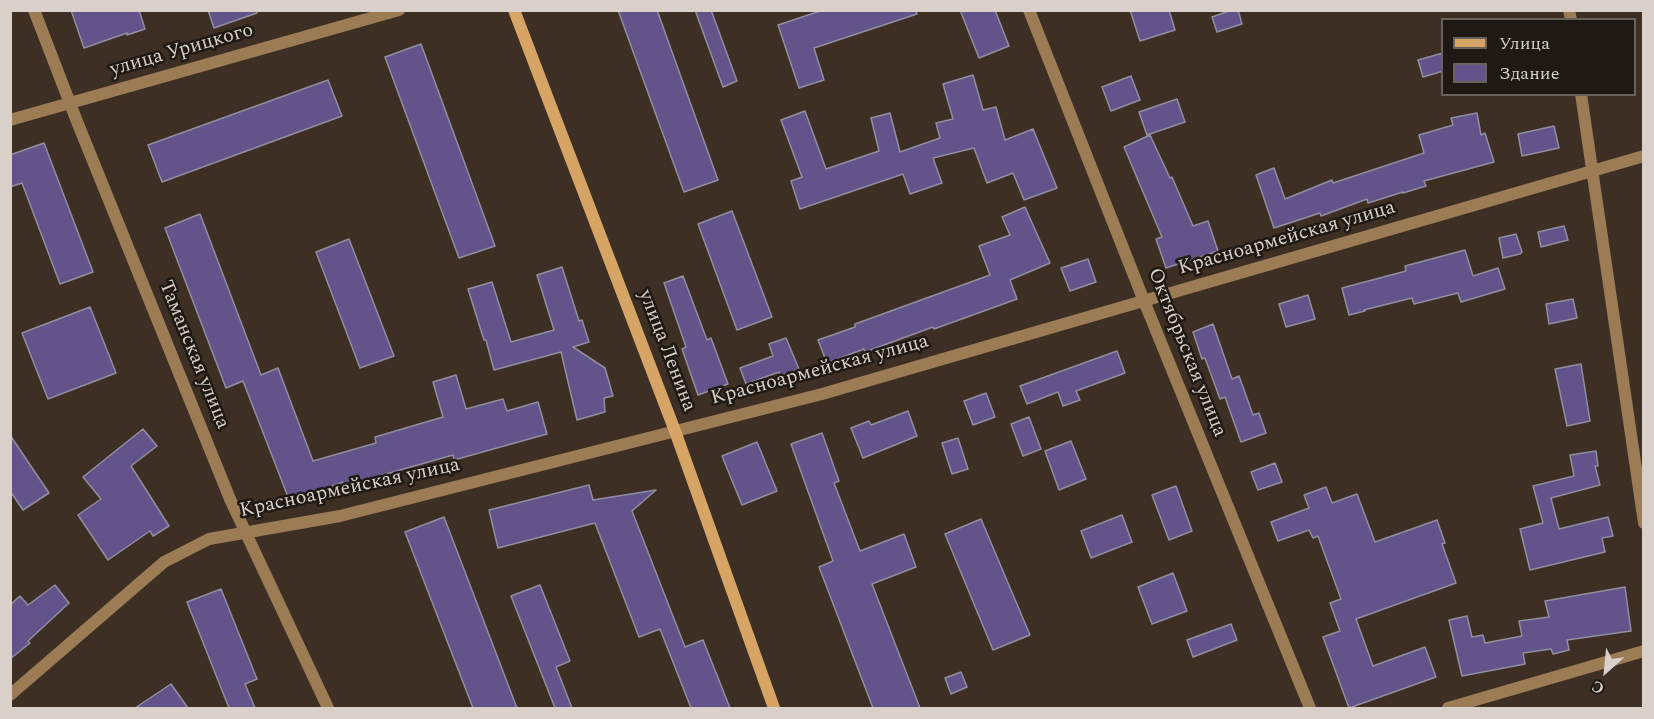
<!DOCTYPE html>
<html>
<head>
<meta charset="utf-8">
<style>
	body { margin:0 }
	#map { position:relative; width:1654px; height:719px; overflow:hidden; background:#3d2f24; font-family:Spectral,serif }
	canvas { display:block }
	.frame { position:absolute; inset:0; border:12px solid #d9d0c9; pointer-events:none }
	.legend { position:absolute; left:1441px; top:18px; width:195px; height:78px; box-sizing:border-box; background:#1f1914; border:2px solid #69625c; margin:0; padding:8px 10px; list-style:none; font-size:18px; color:#d9d0c9 }
	.legend li { display:flex; align-items:center; gap:12px; height:30px }
	.legend b { width:30px; border:2px solid #69625c }
	.north { position:absolute; left:1576px; top:641px; width:60px; height:60px; -webkit-text-stroke:4px #1f1914; paint-order:stroke; rotate:207deg; font-size:16px; font-weight:700; line-height:24px; text-align:center; color:#d9d0c9 }
	.north::after { content:''; display:block; margin:auto; width:21px; height:27px; background:#d9d0c9; clip-path:polygon(50% 0,100% 100%,50% 72%,0 100%) }
</style>
</head>
<body>
<div id="map">
<canvas width="1654" height="719"></canvas>
<div class="frame"></div>
<ul class="legend">
<li><b style="height:8px;background:#d6a565"></b>Улица</li>
<li><b style="height:16px;background:#62548a"></b>Здание</li>
</ul>
<div class="north">С</div>
</div>
<script>
const ctx = document.querySelector('canvas').getContext('2d');
ctx.lineJoin = 'round';
function paint(path, color) {
  ctx.fillStyle = color;
  ctx.fill(path, 'evenodd');
}
function toPath(rows) {
  const path = new Path2D();
  for (const r of rows) {
    path.moveTo(r[0], r[1]);
    for (let i = 2; i < r.length; i += 2) path.lineTo(r[i], r[i + 1]);
  }
  return path;
}
function strokePath(path, color, width, dash) {
  ctx.strokeStyle = color;
  ctx.lineWidth = width;
  ctx.lineCap = dash ? 'butt' : 'round';
  ctx.setLineDash(dash || []);
  ctx.stroke(path);
}
function drawText(font, color, halo, rows, align = 'center') {
  ctx.font = font + ' Spectral,serif';
  ctx.lineWidth = 5;
  ctx.setLineDash([]);
  ctx.textBaseline = 'middle';
  ctx.strokeStyle = halo;
  ctx.fillStyle = color;
  for (const [text, x, y, turn = 0] of rows) {
    ctx.save();
    ctx.translate(x, y);
    ctx.rotate((+turn || 0) * Math.PI / 180);
    ctx.textAlign = isNaN(turn) ? turn : align;
    if (halo) ctx.strokeText(text, 0, 0);
    ctx.fillText(text, 0, 0);
    ctx.restore();
  }
}
const building = toPath([
	[71,10,139,10,145,29,127,35,127,33,84,48,71,10],
	[208,10,257,10,257,13,214,28,208,10],
	[618,10,657,10,718,180,684,192,618,10],
	[695,10,711,10,737,81,723,87,695,10],
	[823,10,916,10,917,14,814,48,824,80,799,88,778,25,823,10],
	[960,10,995,10,1009,46,979,58,960,10],
	[1130,10,1169,10,1175,30,1140,41,1130,10],
	[1232,10,1238,10,1242,24,1217,32,1212,17,1232,10],
	[421,44,495,246,459,258,385,57,421,44],
	[1443,53,1443,71,1423,77,1418,60,1443,53],
	[973,75,983,110,996,107,1005,140,1033,129,1057,188,1024,200,1013,173,987,183,974,148,933,158,942,183,910,194,903,174,800,209,791,181,802,177,781,120,805,111,826,169,879,151,871,118,890,113,900,152,940,138,936,123,953,119,943,84,973,75],
	[1131,76,1140,100,1111,111,1102,87,1131,76],
	[328,80,342,116,162,182,148,145,328,80],
	[1177,99,1185,122,1147,135,1139,112,1177,99],
	[1477,113,1481,135,1485,133,1494,162,1424,181,1426,186,1403,193,1403,192,1368,203,1367,199,1321,216,1320,213,1274,228,1256,175,1274,168,1285,199,1332,180,1333,183,1424,153,1419,135,1453,125,1451,118,1477,113],
	[1554,126,1559,148,1522,156,1518,134,1554,126],
	[1150,135,1170,178,1172,177,1193,226,1208,221,1218,251,1166,268,1156,239,1162,237,1124,147,1150,135],
	[44,143,93,272,60,284,22,183,10,187,10,155,44,143],
	[1025,207,1050,263,1010,280,1017,299,934,329,933,327,865,352,864,349,827,363,818,340,855,327,855,324,990,275,979,246,1010,235,1002,217,1025,207],
	[732,211,772,317,737,330,698,224,732,211],
	[200,214,261,375,278,368,313,461,376,443,375,437,443,417,433,382,456,375,466,409,503,399,507,411,538,402,547,434,454,460,453,455,344,486,343,482,290,502,243,381,226,388,165,228,200,214],
	[1564,226,1568,240,1541,247,1538,232,1564,226],
	[1516,234,1522,252,1520,254,1503,258,1499,238,1516,234],
	[349,239,394,356,360,368,316,252,349,239],
	[1465,250,1473,276,1498,268,1505,289,1461,302,1458,293,1414,304,1412,298,1364,310,1365,311,1349,315,1342,288,1406,271,1405,266,1465,250],
	[1088,259,1096,282,1070,291,1061,268,1088,259],
	[562,267,579,321,582,320,589,342,573,347,605,368,613,396,604,398,605,412,577,420,561,352,494,370,486,340,484,340,468,289,492,282,511,342,554,330,537,275,562,267],
	[683,276,707,340,711,338,728,384,698,395,682,349,686,347,664,283,683,276],
	[1308,295,1315,319,1286,327,1279,304,1308,295],
	[1573,299,1577,318,1549,324,1546,304,1573,299],
	[90,307,116,373,48,399,22,333,90,307],
	[1213,324,1232,379,1239,376,1253,415,1259,413,1266,433,1241,442,1225,397,1220,399,1205,358,1202,359,1193,332,1213,324],
	[786,338,799,369,780,376,779,372,746,384,740,368,773,356,769,344,786,338],
	[1117,351,1125,373,1076,391,1080,400,1063,406,1058,392,1027,404,1020,386,1117,351],
	[1581,364,1590,421,1567,426,1555,369,1581,364],
	[986,393,995,417,973,425,964,401,986,393],
	[908,411,917,436,863,458,851,428,869,421,871,425,908,411],
	[1029,417,1041,449,1023,456,1011,424,1029,417],
	[143,429,157,446,131,466,169,526,153,536,150,531,108,560,78,515,101,499,83,477,143,429],
	[822,433,839,481,834,483,860,551,904,534,916,567,872,584,920,708,873,708,819,567,833,561,791,444,822,433],
	[10,435,49,493,23,510,10,491,10,435],
	[958,438,968,469,952,474,942,443,958,438],
	[1071,441,1086,479,1059,490,1045,451,1071,441],
	[757,442,777,491,742,505,722,456,757,442],
	[1596,451,1598,466,1595,466,1600,485,1551,498,1559,529,1608,517,1613,536,1602,538,1605,552,1530,570,1520,529,1543,523,1533,486,1574,476,1570,455,1596,451],
	[1275,463,1282,482,1258,490,1251,472,1275,463],
	[589,485,593,500,656,490,632,511,685,647,703,640,730,708,691,708,660,629,639,637,595,523,498,548,489,510,589,485],
	[1176,486,1192,531,1169,540,1152,495,1176,486],
	[1326,487,1332,503,1357,494,1375,542,1437,520,1445,543,1442,544,1456,583,1356,619,1373,666,1425,647,1436,677,1349,708,1323,637,1340,631,1330,603,1341,599,1318,536,1313,538,1309,530,1278,541,1271,522,1309,508,1304,495,1326,487],
	[1122,515,1132,542,1091,558,1081,531,1122,515],
	[444,517,517,708,473,708,405,532,444,517],
	[981,519,1030,635,993,650,945,534,981,519],
	[1173,573,1187,611,1152,624,1138,587,1173,573],
	[55,585,69,603,28,641,30,643,10,659,10,605,20,596,28,605,55,585],
	[540,585,570,661,556,667,572,708,555,708,511,596,540,585],
	[1625,587,1631,631,1567,640,1569,650,1553,654,1551,649,1523,653,1525,664,1462,676,1449,620,1467,616,1472,637,1483,635,1485,643,1522,636,1519,621,1549,617,1545,601,1625,587],
	[221,589,257,679,245,684,255,708,229,708,187,602,221,589],
	[1231,624,1237,640,1193,657,1187,640,1231,624],
	[961,672,967,687,951,694,945,678,961,672],
	[171,684,188,708,135,708,171,684]
]);
const street = toPath([
	[34,10,78,124,230,499,328,708],
	[1029,10,1144,301,1310,708],
	[1569,10,1571,20],
	[1581,94,1644,523],
	[10,120,399,10],
	[10,695,164,562,209,539,340,516,822,394,1644,156],
	[1448,708,1644,651]
]);
const secondary = toPath([
	[514,10,675,431,774,708]
]);
const streetNames = [
	["улица Урицкого",182,51,-16],
	["Красноармейская улица",1287,239,-16],
	["улица Ленина",666,351,69],
	["Октябрьская улица",1186,353,68],
	["Таманская улица",193,355,68],
	["Красноармейская улица",820,371,-15],
	["Красноармейская улица",350,489,-12]
];
paint(building, '#62548a');
strokePath(building, '#918ea0', 1.5);
strokePath(street, '#9b7c55', 12);
strokePath(secondary, '#d6a565', 12);
drawText('20px', '#d9d0c9', '#1f1914', streetNames);
</script>
</body>
</html>
